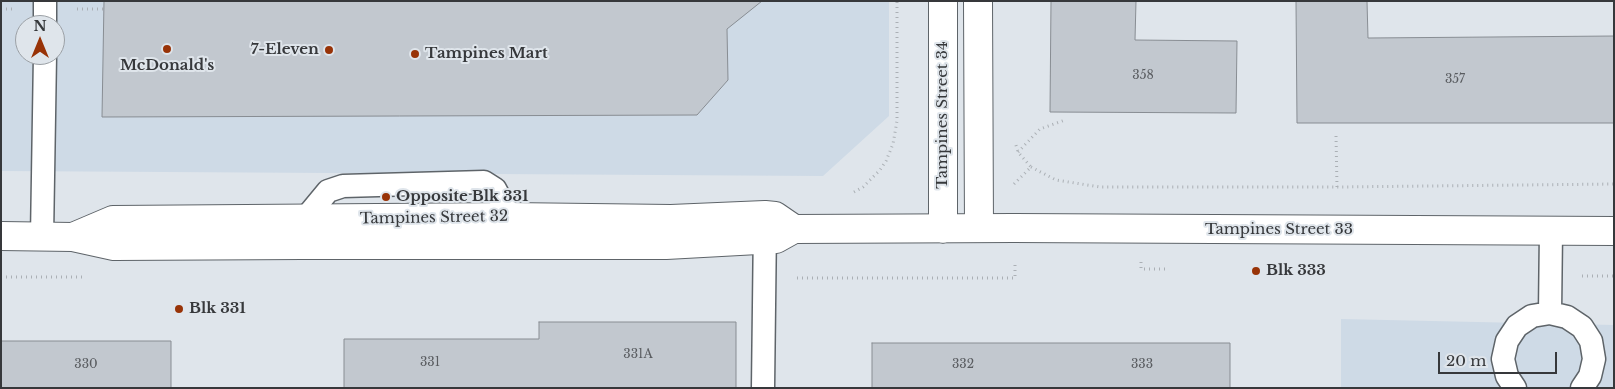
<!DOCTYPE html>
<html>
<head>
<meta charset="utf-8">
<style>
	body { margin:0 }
	#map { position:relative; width:1615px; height:389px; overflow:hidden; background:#dfe5eb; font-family:"Libre Baskerville",serif }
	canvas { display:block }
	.frame { position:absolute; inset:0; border:2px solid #36383b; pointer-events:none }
	.north { position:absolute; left:15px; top:15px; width:50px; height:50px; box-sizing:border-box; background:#dfe5eb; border:1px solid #9ba0a5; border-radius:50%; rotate:0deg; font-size:14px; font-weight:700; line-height:20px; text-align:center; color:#36383b }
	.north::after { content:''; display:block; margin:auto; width:18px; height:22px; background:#983307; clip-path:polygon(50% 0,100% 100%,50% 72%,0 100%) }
	.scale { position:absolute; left:1438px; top:352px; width:119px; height:22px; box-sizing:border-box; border:2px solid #36383b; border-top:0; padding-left:6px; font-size:15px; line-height:18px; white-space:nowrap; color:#36383b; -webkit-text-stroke:4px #dfe5eb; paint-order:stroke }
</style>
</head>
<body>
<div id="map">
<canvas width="1615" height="389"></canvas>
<div class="frame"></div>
<div class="north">N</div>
<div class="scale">20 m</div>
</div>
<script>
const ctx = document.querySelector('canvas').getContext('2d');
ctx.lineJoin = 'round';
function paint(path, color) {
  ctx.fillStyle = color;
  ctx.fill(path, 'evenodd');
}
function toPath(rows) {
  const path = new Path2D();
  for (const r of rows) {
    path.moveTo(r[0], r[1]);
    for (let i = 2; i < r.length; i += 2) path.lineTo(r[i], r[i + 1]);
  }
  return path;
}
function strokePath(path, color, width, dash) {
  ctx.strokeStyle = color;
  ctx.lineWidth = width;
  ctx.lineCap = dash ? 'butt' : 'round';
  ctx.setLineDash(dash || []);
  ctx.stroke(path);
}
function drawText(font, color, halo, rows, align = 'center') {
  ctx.font = font + ' "Libre Baskerville",serif';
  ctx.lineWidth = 4;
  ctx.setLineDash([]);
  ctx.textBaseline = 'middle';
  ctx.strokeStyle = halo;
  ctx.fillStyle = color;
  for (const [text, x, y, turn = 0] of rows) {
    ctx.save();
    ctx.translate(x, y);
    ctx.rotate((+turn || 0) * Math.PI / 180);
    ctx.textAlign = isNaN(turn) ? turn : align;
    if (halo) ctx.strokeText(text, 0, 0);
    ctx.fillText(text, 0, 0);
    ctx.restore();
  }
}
const built = toPath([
	[1,1,889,1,889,116,823,176,1,171],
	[25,25,55,25,55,55,25,55],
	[1341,319,1614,325,1614,388,1341,388]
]);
const building = toPath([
	[104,1,762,1,727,29,728,80,697,115,102,117,104,1],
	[1051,1,1136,1,1135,40,1237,41,1236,113,1050,112,1051,1],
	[1296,1,1367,1,1368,38,1614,36,1614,123,1297,123,1296,1],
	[539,322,736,322,736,388,344,388,344,339,539,339,539,322],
	[1,341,171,341,171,388,1,388,1,341],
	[872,343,1230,343,1230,388,872,388,872,343]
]);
const path = toPath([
	[1,9,13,9],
	[77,9,104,9],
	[1336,136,1337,187],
	[1018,152,1040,129,1065,120],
	[1031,167,1056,180,1100,187,1337,187,1614,184],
	[1014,184,1031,167,1018,152,1015,142],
	[854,192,863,187,880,170,886,161,893,144,897,121,897,1],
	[1141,262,1141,269,1169,269],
	[1582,276,1614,276],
	[1,277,86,277],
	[797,278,1015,278,1015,263]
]);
const service = toPath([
	[45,1,45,25],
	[304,220,328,191,343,186,484,182,495,189,510,217],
	[42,237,45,55],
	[1550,313,1551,231],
	[763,388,765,224],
	[1515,388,1507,376,1503,359,1507,341,1517,326,1532,316,1550,313,1567,317,1582,327,1591,341,1594,359,1590,376,1582,388]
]);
const minor = toPath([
	[943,1,943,229],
	[978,1,979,228],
	[1,236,73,237,114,246,302,245,666,245,776,239,794,229,1014,228,1614,231],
	[73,237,113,220,510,217,671,219,765,215,775,216,794,229]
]);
const markers = [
	[167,49,5,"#983307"],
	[329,50,5,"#983307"],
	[415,54,5,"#983307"],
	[386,197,5,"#983307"],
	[1256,271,5,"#983307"],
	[179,309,5,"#983307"]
];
const numberNames = [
	["358",1143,76],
	["357",1455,80],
	["331A",638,355],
	["331",430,363],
	["330",86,365],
	["332",963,365],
	["333",1142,365]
];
const poiNames = [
	["7-Eleven",319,50,"right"],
	["Tampines Mart",425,54],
	["McDonald's",167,66,"center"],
	["Opposite Blk 331",396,197],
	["Blk 333",1266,271],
	["Blk 331",189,309]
];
const streetNames = [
	["Tampines Street 34",943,115,-90],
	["Tampines Street 32",434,218,-1],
	["Tampines Street 33",1279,230]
];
paint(built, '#cedae6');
paint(building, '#c2c8cf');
strokePath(building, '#888d93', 1);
strokePath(service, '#5e6469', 25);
strokePath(minor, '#5e6469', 30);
strokePath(path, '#abb0b5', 3, [1, 4]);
strokePath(service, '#fff', 22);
strokePath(minor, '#fff', 28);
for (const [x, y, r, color] of markers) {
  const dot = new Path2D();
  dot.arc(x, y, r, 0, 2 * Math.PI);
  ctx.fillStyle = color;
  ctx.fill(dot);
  strokePath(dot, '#dfe5eb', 2);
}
drawText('12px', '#595c60', null, numberNames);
drawText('bold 15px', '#36383b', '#dfe5eb', poiNames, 'left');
drawText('15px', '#36383b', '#dfe5eb', streetNames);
</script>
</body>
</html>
